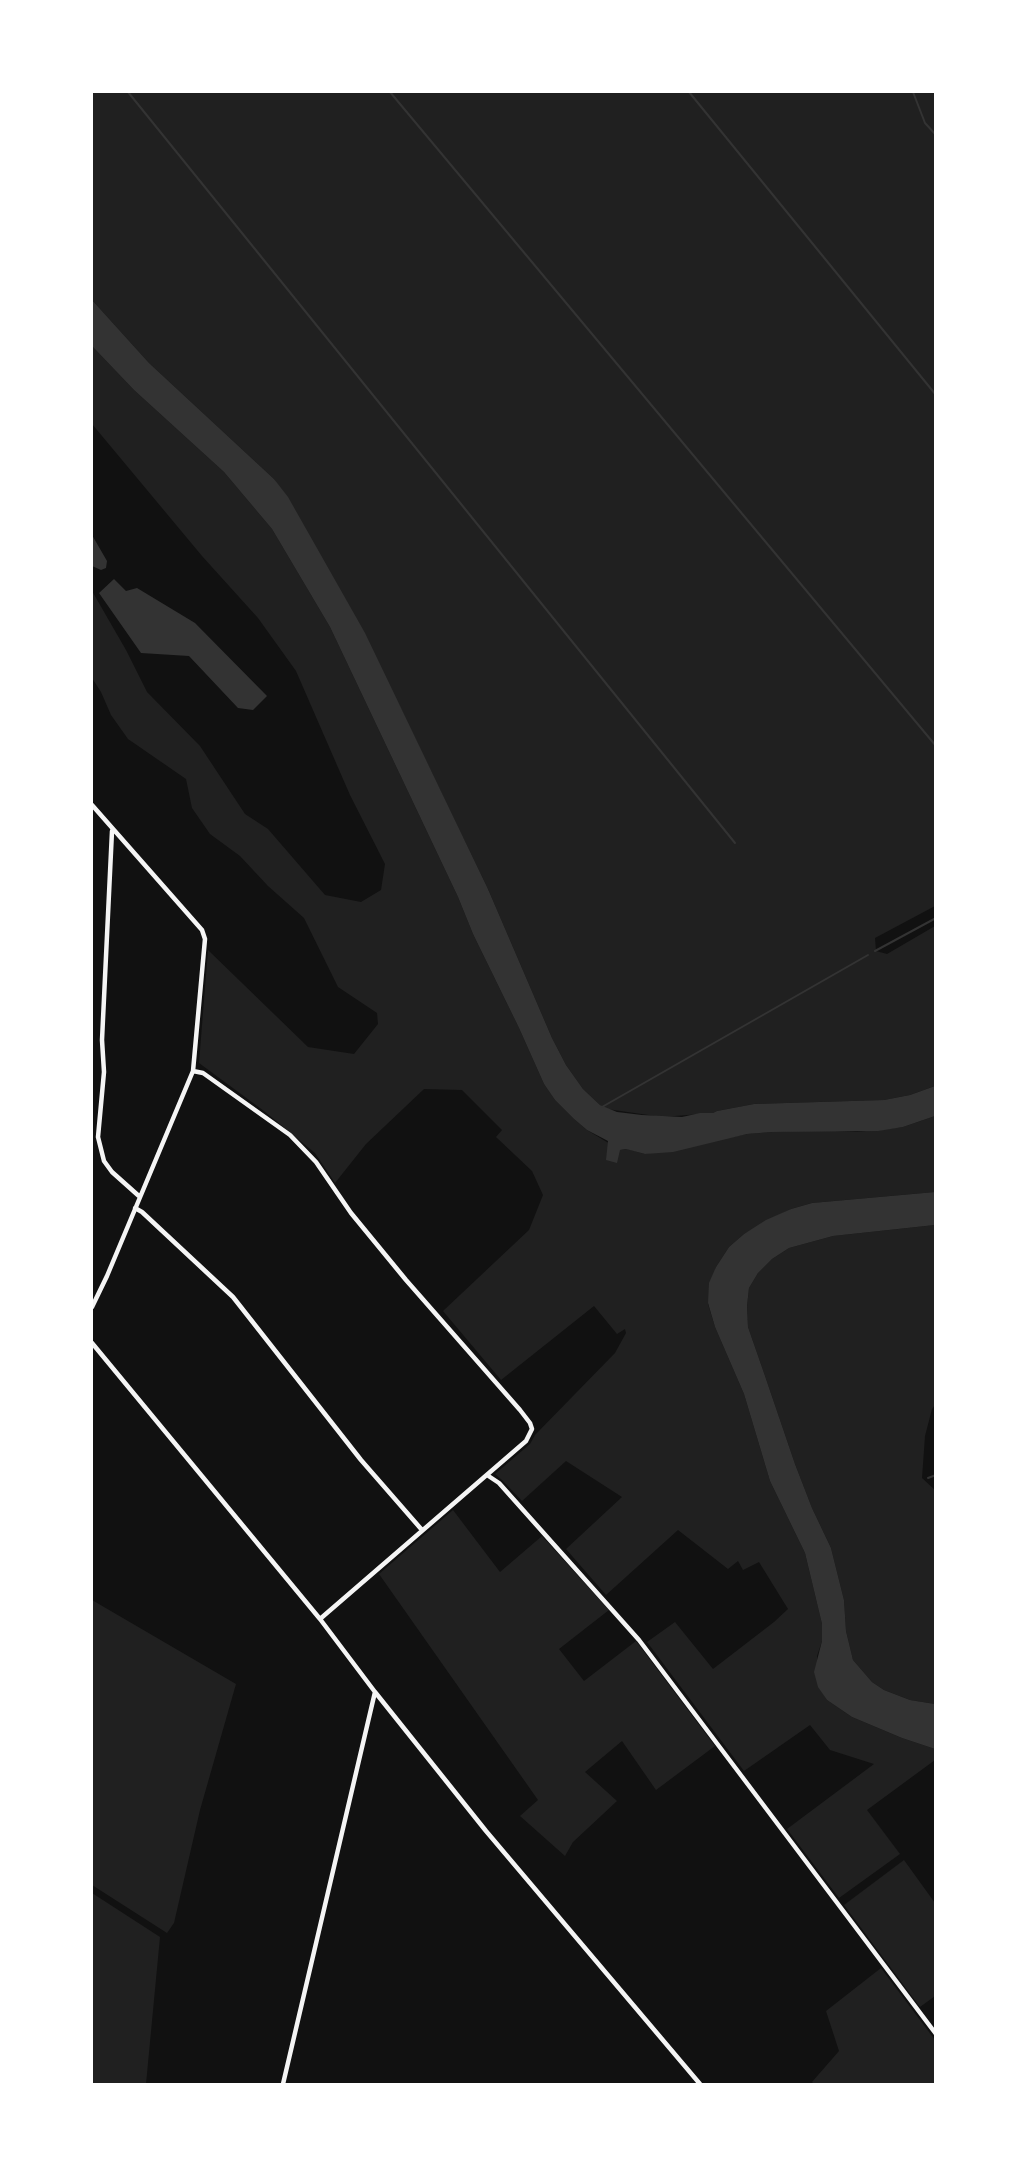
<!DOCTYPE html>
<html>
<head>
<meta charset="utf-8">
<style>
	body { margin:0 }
	#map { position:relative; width:1027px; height:2176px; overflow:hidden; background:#111; font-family:Arial,sans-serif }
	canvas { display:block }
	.frame { position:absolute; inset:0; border:93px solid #fff; pointer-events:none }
</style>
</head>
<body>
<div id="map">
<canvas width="1027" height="2176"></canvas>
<div class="frame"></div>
</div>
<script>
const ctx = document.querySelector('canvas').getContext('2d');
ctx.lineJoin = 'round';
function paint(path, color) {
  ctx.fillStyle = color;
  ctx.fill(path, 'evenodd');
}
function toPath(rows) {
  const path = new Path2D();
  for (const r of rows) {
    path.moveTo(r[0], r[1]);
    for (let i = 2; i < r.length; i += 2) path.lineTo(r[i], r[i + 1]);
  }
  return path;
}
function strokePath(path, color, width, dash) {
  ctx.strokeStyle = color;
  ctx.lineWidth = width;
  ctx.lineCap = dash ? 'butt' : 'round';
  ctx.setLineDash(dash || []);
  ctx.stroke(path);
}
const green = toPath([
	[92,92,935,92,935,906,875,938,876,951,887,954,935,926,935,1086,910,1095,884,1100,754,1104,717,1111,713,1113,662,1117,607,1109,600,1105,583,1089,566,1065,552,1038,488,889,397,701,274,479,149,363,92,300],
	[92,346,134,390,224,472,272,529,330,627,458,897,473,934,519,1028,544,1084,555,1100,574,1119,587,1130,620,1150,627,1149,645,1154,747,1134,772,1132,813,1130,857,1132,903,1127,935,1116,935,1192,812,1203,791,1209,744,1234,729,1247,716,1267,708,1304,715,1327,744,1394,770,1481,805,1553,822,1624,822,1641,817,1656,819,1687,827,1700,852,1717,902,1738,935,1749,935,1760,867,1810,900,1854,839,1898,787,1829,874,1764,830,1750,810,1725,744,1771,647,1642,675,1622,713,1669,774,1622,788,1609,759,1562,743,1570,738,1561,728,1569,678,1530,606,1595,566,1549,622,1497,566,1461,522,1501,502,1480,495,1474,530,1444,535,1435,615,1353,626,1333,625,1329,617,1334,594,1306,501,1380,443,1311,529,1230,543,1195,532,1171,496,1137,502,1130,462,1090,424,1089,366,1144,335,1183,315,1153,264,1111,199,1063,208,950,308,1047,354,1054,378,1024,377,1013,338,987,304,918,268,886,240,856,210,834,192,808,186,779,128,739,111,715,101,692,92,678,92,591,126,650,147,692,200,746,245,814,268,829,325,895,361,902,381,890,385,864,350,795,296,671,258,618,202,556,92,424],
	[935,1225,935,1405,932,1409,925,1436,922,1478,935,1490,935,1704,910,1700,884,1690,872,1682,853,1660,846,1631,844,1600,831,1548,812,1508,795,1464,764,1373,748,1327,747,1306,749,1288,758,1273,772,1259,789,1248,833,1236],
	[453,1510,500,1572,542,1536,609,1610,559,1649,584,1681,636,1641,715,1746,656,1790,622,1741,585,1772,617,1801,573,1842,565,1856,520,1816,538,1800,379,1574],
	[92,1600,236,1684,200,1810,174,1923,167,1933,92,1885],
	[904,1860,935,1903,935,1996,920,2007,844,1905],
	[92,1893,160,1937,146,2084,92,2084],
	[881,1968,935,2040,935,2084,814,2084,812,2082,839,2051,826,2011]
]);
const water = toPath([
	[92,300,149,363,274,479,288,497,365,633,488,889,552,1038,566,1065,583,1089,600,1105,617,1112,642,1115,682,1117,700,1113,713,1113,717,1111,754,1104,884,1100,910,1095,935,1086,935,1116,903,1127,878,1131,772,1132,747,1134,673,1152,645,1154,626,1149,620,1150,617,1163,606,1160,608,1141,587,1130,574,1119,555,1100,544,1084,519,1028,473,934,458,897,330,627,272,529,224,472,134,390,92,346],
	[92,535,107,561,106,568,101,570,92,566],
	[114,579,126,591,137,588,195,623,267,696,253,710,238,708,189,656,141,653,99,593],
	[935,1192,935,1225,833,1236,789,1248,772,1259,758,1273,749,1288,747,1306,748,1327,764,1373,795,1464,812,1508,831,1548,844,1600,846,1631,853,1660,872,1682,884,1690,910,1700,935,1704,935,1749,902,1738,852,1717,827,1700,818,1687,814,1672,822,1641,822,1624,805,1553,770,1481,744,1394,715,1327,708,1303,709,1283,716,1267,729,1247,744,1234,766,1220,791,1209,812,1203]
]);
const stream = toPath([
	[128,92,735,843],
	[390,92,936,746],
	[689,92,936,395],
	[913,92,925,123,936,135],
	[875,951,936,918],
	[602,1107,868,955],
	[928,1478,936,1475]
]);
const minor = toPath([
	[92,805,202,930,205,939,193,1071,107,1276,92,1307],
	[112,831,102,1040,104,1072,98,1137,104,1161,112,1172,140,1197],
	[193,1071,203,1073,290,1135,316,1162,351,1213,406,1280,520,1410,530,1423,532,1429,526,1441,320,1619],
	[135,1208,142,1212,233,1297,361,1460,422,1530],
	[92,1343,320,1619,375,1692,486,1831,700,2084],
	[487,1475,499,1483,639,1640,936,2034],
	[283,2084,375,1692]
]);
paint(green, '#202020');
paint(water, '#333');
strokePath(stream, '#333', 2);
strokePath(minor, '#f5f5f5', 4.5);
</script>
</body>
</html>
